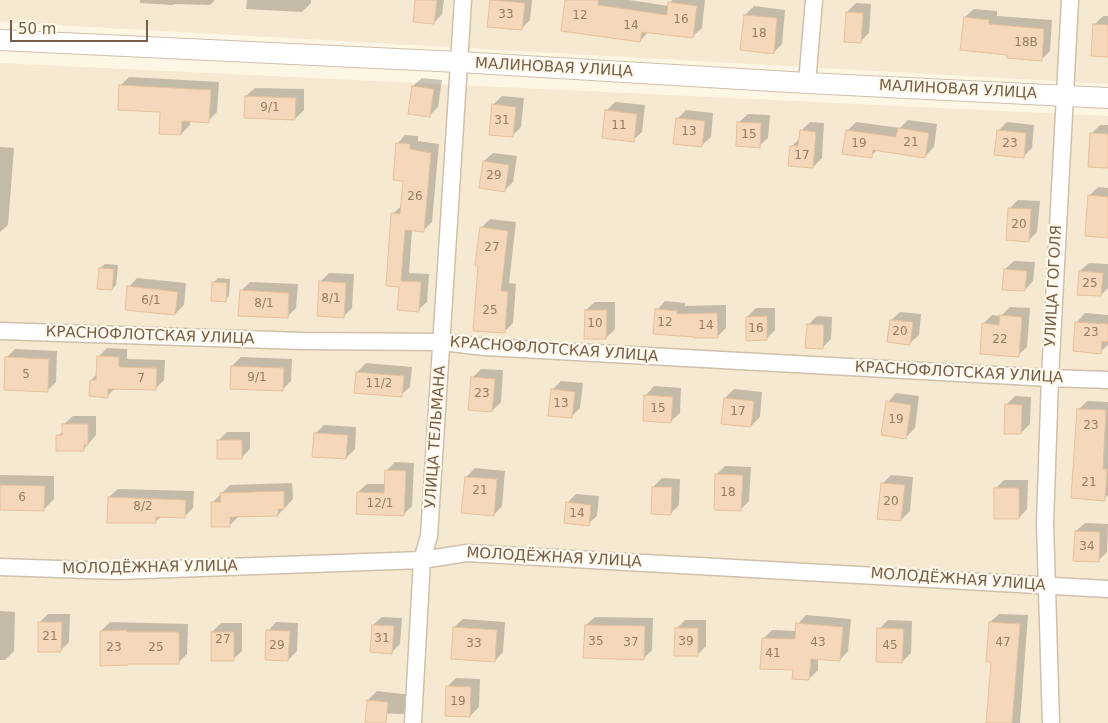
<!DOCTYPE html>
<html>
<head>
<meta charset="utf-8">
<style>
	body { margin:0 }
	#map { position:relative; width:1108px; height:723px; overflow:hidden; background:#fef6e4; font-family:"DejaVu Sans",sans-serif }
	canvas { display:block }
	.scale { position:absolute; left:10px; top:20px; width:138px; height:22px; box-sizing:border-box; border:2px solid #785e48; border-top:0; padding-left:6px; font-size:15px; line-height:18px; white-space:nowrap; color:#785e48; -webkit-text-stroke:4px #fff9ec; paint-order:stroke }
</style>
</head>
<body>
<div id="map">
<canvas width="1108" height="723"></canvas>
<div class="scale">50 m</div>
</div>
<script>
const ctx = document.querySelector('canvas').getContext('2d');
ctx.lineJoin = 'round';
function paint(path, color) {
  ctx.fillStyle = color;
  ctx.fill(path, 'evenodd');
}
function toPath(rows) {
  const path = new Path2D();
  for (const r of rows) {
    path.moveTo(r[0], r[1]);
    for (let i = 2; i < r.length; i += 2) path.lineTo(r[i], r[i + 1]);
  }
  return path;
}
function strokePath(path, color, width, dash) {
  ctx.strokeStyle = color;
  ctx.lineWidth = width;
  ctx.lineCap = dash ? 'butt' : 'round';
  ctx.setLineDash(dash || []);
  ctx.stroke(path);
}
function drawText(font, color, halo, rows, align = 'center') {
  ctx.font = font + ' "DejaVu Sans",sans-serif';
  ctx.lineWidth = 4.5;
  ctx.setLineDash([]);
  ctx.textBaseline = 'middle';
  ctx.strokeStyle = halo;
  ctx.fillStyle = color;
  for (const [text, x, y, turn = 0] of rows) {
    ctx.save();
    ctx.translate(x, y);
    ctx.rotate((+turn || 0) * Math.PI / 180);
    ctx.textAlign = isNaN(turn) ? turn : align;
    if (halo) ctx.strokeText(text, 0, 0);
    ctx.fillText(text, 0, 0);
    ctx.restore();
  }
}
const residential = toPath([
	[0,0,1108,0,1108,84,0,22],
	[0,63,1108,116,1108,723,0,723]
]);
const shadow = toPath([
	[140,0,215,0,210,5,174,4,173,5,140,3],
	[247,0,311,0,311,3,302,12,246,9],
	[416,0,444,0,442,14,434,23],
	[491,0,532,0,530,20,521,29,488,25],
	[566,0,629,0,669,6,672,0,705,0,702,28,693,36,648,32,640,41],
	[856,3,871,4,869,33,860,42,847,12],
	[754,6,785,10,782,44,773,53,745,15],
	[974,9,997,11,997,16,1052,20,1050,51,1041,60,1008,54,965,17],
	[1103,16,1108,16,1108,56,1094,25],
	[129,77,219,82,217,112,208,121,190,120,190,125,181,134,161,110,120,86],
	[422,78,442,80,438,107,429,116,413,86],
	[255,88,304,89,304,110,295,119,246,96],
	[502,96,524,98,521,127,512,136,493,105],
	[615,102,645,105,642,132,633,140,606,111],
	[686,110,713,113,711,137,702,145,677,119],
	[748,114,770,115,768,138,759,146,739,122],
	[908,120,937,124,934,147,925,156,878,149,871,156,847,131,856,122,900,128],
	[810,122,824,123,822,158,813,167,792,146,801,137,801,131],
	[1007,122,1034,125,1032,148,1023,157,998,131],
	[1100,125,1108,125,1108,167,1091,134],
	[405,135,418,136,418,141,439,144,432,222,424,230,412,230,409,273,429,274,427,302,418,310,400,286,392,214,403,205,405,180,397,144],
	[0,147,14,148,8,225,0,232],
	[493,153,517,156,513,182,504,191,484,161],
	[1098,187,1108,188,1108,236,1089,196],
	[1018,200,1040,201,1037,232,1028,241,1010,208],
	[490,219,516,222,509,283,516,284,513,323,504,332,481,228],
	[1014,261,1035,262,1033,281,1025,290,1005,269],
	[1089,263,1108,264,1108,288,1101,295,1080,271],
	[105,264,118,265,116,285,112,289,100,268],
	[329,273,354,274,352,308,343,317,320,282],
	[137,278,186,283,184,305,175,314,129,287],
	[218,278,230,279,229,296,225,300,214,282],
	[250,282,298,284,296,308,287,317,241,291],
	[665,301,685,303,685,306,726,305,726,328,717,337,657,310],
	[595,302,615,302,615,329,606,338,586,310],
	[1010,307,1030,308,1027,347,1018,355,983,324,992,315,1001,316],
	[756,308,775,308,775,330,766,339,747,317],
	[900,312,921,314,919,335,910,343,891,320],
	[1085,313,1108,315,1108,345,1100,352,1074,350,1077,322],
	[817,316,832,317,831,339,822,348,808,325],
	[107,348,127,349,127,359,165,360,164,380,155,389,116,388,107,396,91,380,97,374,98,357],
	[15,349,57,351,56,382,47,391,6,358],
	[241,357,292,359,291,381,282,390,232,366],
	[366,363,412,367,410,387,401,395,357,372],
	[481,369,503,370,501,402,492,411,472,378],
	[561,381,583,383,580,408,571,417,552,390],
	[654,386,681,388,680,413,671,421,644,420,646,395],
	[734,389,762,392,760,417,751,426,725,398],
	[896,393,919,396,915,428,906,437,888,402],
	[1015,396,1031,397,1030,424,1021,433,1006,405],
	[1087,401,1108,402,1108,495,1104,499,1078,410],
	[73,416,96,416,96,435,83,450,58,436,64,430,64,424],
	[324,425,356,427,355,449,346,458,315,434],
	[227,432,250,432,250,449,241,458,219,440],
	[395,462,414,463,412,506,403,515,358,492,367,484,386,484,386,471],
	[725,466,751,467,749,501,740,510,717,474],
	[475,468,505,471,502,506,494,515,466,477],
	[0,475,54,476,54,499,43,510,0,509],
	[891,475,913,477,910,511,901,520,882,484],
	[662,478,680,479,679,505,670,514,653,487],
	[1004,480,1028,480,1027,509,1019,518,995,489],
	[292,483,293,499,278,515,238,517,229,526,212,503,230,485],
	[118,489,194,491,193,508,184,517,162,516,155,522,109,497],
	[576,494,599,496,597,516,588,524,567,503],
	[1085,523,1108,524,1107,552,1098,561,1076,531],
	[0,611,15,612,14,651,5,660,0,660],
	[48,614,70,614,69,642,60,651,40,622],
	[999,614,1028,615,1020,723,987,723,992,661,990,622],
	[806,615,851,619,848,651,840,660,818,658,818,670,809,679,794,669,763,639,772,630,797,631,798,624],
	[382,617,402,618,400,644,392,652,373,625],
	[595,617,653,618,652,650,643,659,586,625],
	[463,619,505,622,503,652,495,661,454,627],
	[685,620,706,620,706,646,697,655,676,629],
	[888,620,912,621,911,653,902,662,879,629],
	[110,622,188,624,187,654,178,663,101,631],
	[276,622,298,623,297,651,288,660,268,631],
	[221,623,242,623,242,651,233,659,212,632],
	[456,678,480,679,479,707,470,716,447,687],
	[377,691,412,695,412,705,403,714,367,713,368,700]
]);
const building = toPath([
	[415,0,437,0,434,24,413,22,415,0],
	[490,0,525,3,522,30,487,27,490,0],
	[565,0,598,0,598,5,667,15,668,2,697,6,693,38,642,32,640,42,561,31,565,0],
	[846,12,863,13,861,43,844,42,846,12],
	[744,15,777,18,774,54,740,50,744,15],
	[964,17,989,20,989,24,1044,29,1042,61,1007,58,1007,55,960,50,964,17],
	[1093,24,1108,25,1108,57,1091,56,1093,24],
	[119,85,211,90,209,123,182,121,181,135,159,134,160,112,118,110,119,85],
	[412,86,434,89,430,117,408,114,412,86],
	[245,96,296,98,295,120,244,118,245,96],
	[492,104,516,107,513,137,489,135,492,104],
	[605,110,637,114,634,142,602,138,605,110],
	[676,118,705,121,702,147,673,144,676,118],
	[737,122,761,123,760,148,736,146,737,122],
	[898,128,929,133,925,158,873,150,872,158,842,154,846,130,896,137,898,128],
	[800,130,816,132,813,168,788,166,790,146,798,146,800,130],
	[997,130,1026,133,1024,158,994,155,997,130],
	[1090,133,1108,134,1108,168,1088,167,1090,133],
	[396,143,410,144,410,149,431,153,424,232,405,230,401,281,421,282,419,312,397,310,399,287,386,286,391,213,400,214,403,181,393,180,396,143],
	[483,161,509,165,505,192,479,188,483,161],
	[1088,195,1108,197,1108,238,1085,236,1088,195],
	[1008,208,1031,209,1029,242,1006,240,1008,208],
	[480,227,508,231,501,291,508,292,505,333,473,331,478,266,475,265,480,227],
	[99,268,114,269,112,290,97,289,99,268],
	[1004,269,1027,271,1025,291,1002,290,1004,269],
	[1079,271,1103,273,1101,296,1077,295,1079,271],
	[319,281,346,283,344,318,317,316,319,281],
	[212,282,227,283,226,302,211,301,212,282],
	[127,286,178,292,175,315,125,310,127,286],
	[240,290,289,293,288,318,238,316,240,290],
	[655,309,677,311,677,314,717,313,718,338,694,338,694,337,653,334,655,309],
	[585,310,607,310,606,339,584,339,585,310],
	[1000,315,1022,317,1019,357,980,354,982,323,999,325,1000,315],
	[767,316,767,340,746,341,746,317,767,316],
	[890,320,913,322,910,345,887,342,890,320],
	[1075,322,1108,324,1108,342,1102,341,1101,354,1073,351,1075,322],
	[807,324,824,325,823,349,805,348,807,324],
	[97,356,119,357,119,367,157,368,156,390,108,389,108,398,89,396,90,380,96,380,97,356],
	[5,357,49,359,48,392,4,390,5,357],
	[231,366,284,368,283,391,230,389,231,366],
	[356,372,404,376,402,397,354,393,356,372],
	[471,377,495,379,492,412,468,410,471,377],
	[551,389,575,392,572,418,548,416,551,389],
	[644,395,673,397,671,423,643,421,644,395],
	[724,398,754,401,751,427,721,424,724,398],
	[886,401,911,405,906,439,881,435,886,401],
	[1005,404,1022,405,1021,434,1004,434,1005,404],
	[1077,409,1106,410,1103,469,1107,469,1105,501,1071,498,1077,409],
	[62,424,88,424,88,445,84,445,84,451,56,451,56,435,62,435,62,424],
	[314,433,348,435,346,459,312,457,314,433],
	[217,440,242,440,242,459,217,459,217,440],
	[385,470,406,471,404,516,356,514,357,492,384,493,385,470],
	[715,474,743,475,741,511,714,510,715,474],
	[465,477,497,479,494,516,461,513,465,477],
	[881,483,905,485,901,521,877,519,881,483],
	[0,485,45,486,44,511,0,510,0,485],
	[652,487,672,487,671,515,651,514,652,487],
	[994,488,1019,488,1019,519,994,519,994,488],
	[284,491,284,509,278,509,278,516,230,517,230,527,211,527,211,502,221,502,220,493,284,491],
	[108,497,186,500,185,518,156,517,156,523,107,523,108,497],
	[566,502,591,505,589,526,564,523,566,502],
	[1075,531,1100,532,1099,562,1073,561,1075,531],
	[38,622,62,622,61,652,38,652,38,622],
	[989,622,1020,624,1012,723,986,723,991,662,986,662,989,622],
	[796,623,843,627,840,661,811,659,809,680,792,679,793,670,760,669,762,638,795,639,796,623],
	[372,625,394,626,392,654,370,652,372,625],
	[585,625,645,626,644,660,583,658,585,625],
	[453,627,497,630,495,662,451,659,453,627],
	[675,628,698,628,698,656,674,656,675,628],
	[877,628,904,629,902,663,876,662,877,628],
	[127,630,127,632,179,632,179,664,128,664,128,665,100,666,100,631,127,630],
	[266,630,290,631,288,661,265,660,266,630],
	[211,632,234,632,234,661,211,661,211,632],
	[446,686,471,687,470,717,445,716,446,686],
	[367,700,388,702,386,723,365,723,367,700]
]);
const minor = toPath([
	[807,83,814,0],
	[0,331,303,341,442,342,485,347,1050,378,1108,380],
	[0,567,117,571,422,560,467,553,1108,589],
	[413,723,422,560,429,536,463,0],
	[1051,723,1045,523,1050,378,1070,0]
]);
const tertiary = toPath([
	[0,40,459,62,807,83,1108,98]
]);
const numberNames = [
	["33",506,15],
	["12",580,16],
	["16",681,20],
	["14",631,26],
	["18",759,34],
	["18В",1026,43],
	["9/1",270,108],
	["31",502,121],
	["11",619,126],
	["13",689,132],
	["15",749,135],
	["21",911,143],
	["19",859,144],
	["23",1010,144],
	["17",802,156],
	["29",494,176],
	["26",415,197],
	["20",1019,225],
	["27",492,248],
	["25",1090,284],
	["8/1",331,299],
	["6/1",151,301],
	["8/1",264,304],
	["25",490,311],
	["12",665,323],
	["10",595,324],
	["14",706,326],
	["16",756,329],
	["20",900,332],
	["23",1091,333],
	["22",1000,340],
	["5",26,375],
	["9/1",257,378],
	["7",141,379],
	["11/2",379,384],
	["23",482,394],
	["13",561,404],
	["15",658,409],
	["17",738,412],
	["19",896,420],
	["23",1091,426],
	["21",1089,483],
	["21",480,491],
	["18",728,493],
	["6",22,498],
	["20",891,502],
	["12/1",380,504],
	["8/2",143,507],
	["14",577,514],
	["34",1087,547],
	["21",50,637],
	["31",382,639],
	["27",223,640],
	["35",596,642],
	["39",686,642],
	["37",631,643],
	["43",818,643],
	["47",1003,643],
	["33",474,644],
	["29",277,646],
	["45",890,646],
	["23",114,648],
	["25",156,648],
	["41",773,654],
	["19",458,702]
];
const streetNames = [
	["МАЛИНОВАЯ УЛИЦА",554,68,3],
	["МАЛИНОВАЯ УЛИЦА",958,90,3],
	["УЛИЦА ГОГОЛЯ",1054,286,-87],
	["КРАСНОФЛОТСКАЯ УЛИЦА",150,336,2],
	["КРАСНОФЛОТСКАЯ УЛИЦА",554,350,4],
	["КРАСНОФЛОТСКАЯ УЛИЦА",959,373,3],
	["УЛИЦА ТЕЛЬМАНА",436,437,-86],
	["МОЛОДЁЖНАЯ УЛИЦА",554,558,3],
	["МОЛОДЁЖНАЯ УЛИЦА",150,568,-1],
	["МОЛОДЁЖНАЯ УЛИЦА",958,580,4]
];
paint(residential, '#f6e9d2');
paint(shadow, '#0003');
paint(building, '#f5d8ba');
strokePath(building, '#e8c09a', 1);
strokePath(minor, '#d0bfaa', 19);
strokePath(tertiary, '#d0bfaa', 22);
strokePath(minor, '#fff', 16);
strokePath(tertiary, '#fff', 20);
drawText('12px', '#977c64', null, numberNames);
drawText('15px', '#785e48', '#fff9ec', streetNames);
</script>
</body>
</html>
